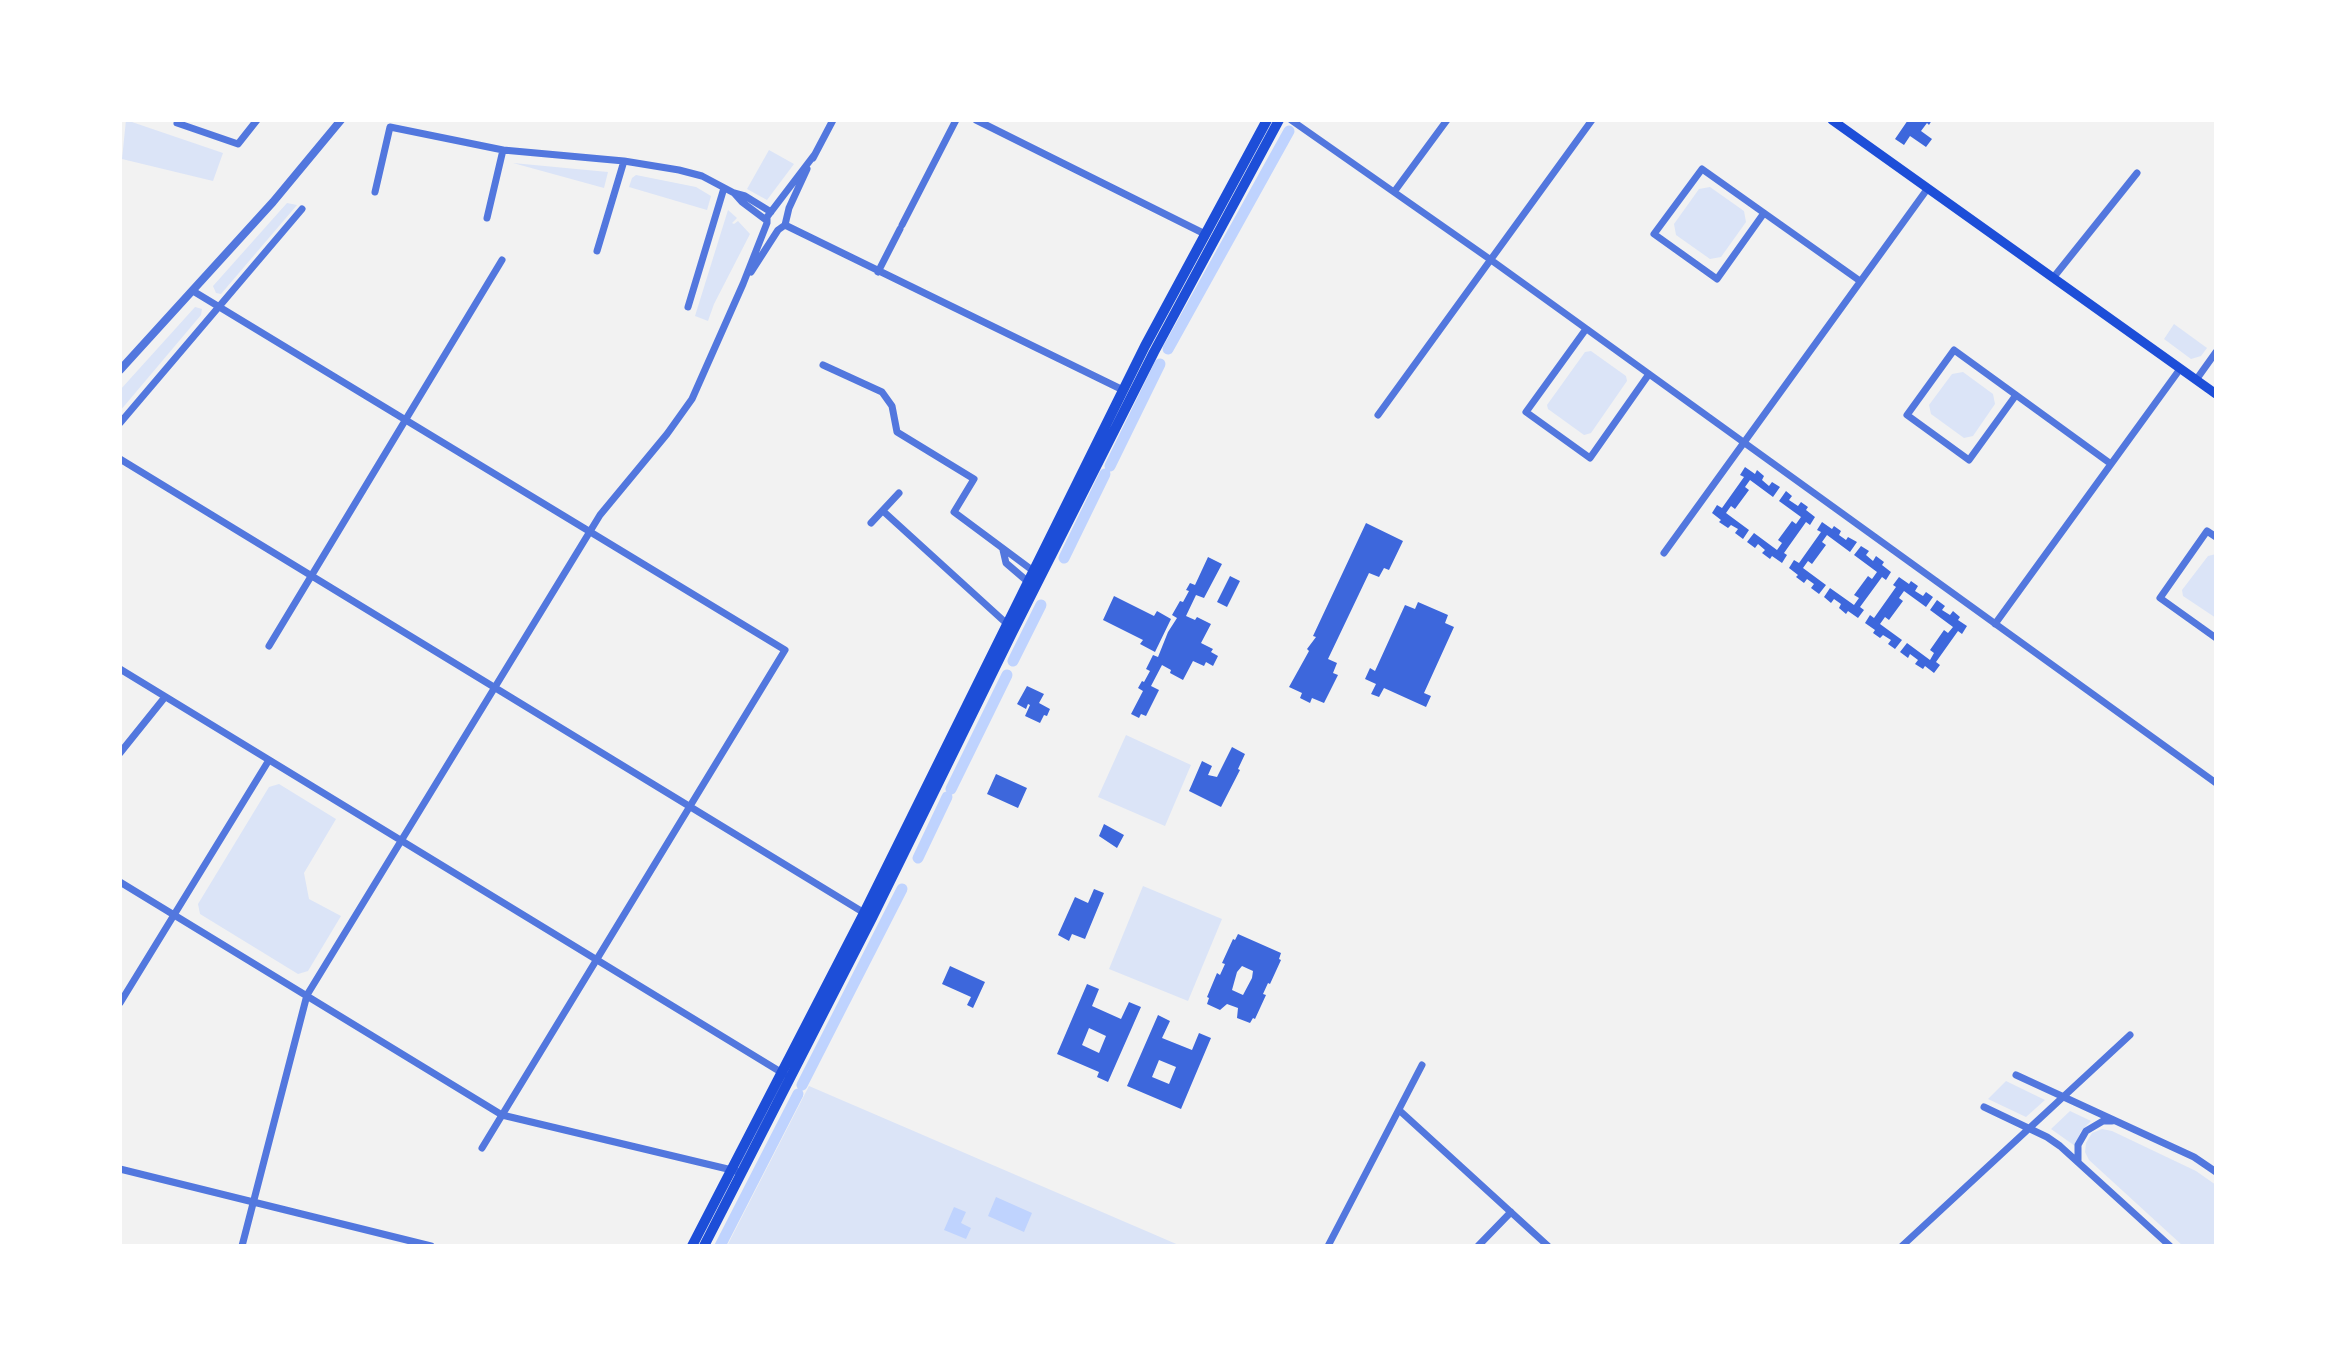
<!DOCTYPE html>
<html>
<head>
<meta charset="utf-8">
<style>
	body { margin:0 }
	#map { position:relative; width:2336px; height:1366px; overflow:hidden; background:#f2f2f2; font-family:"Golos Text",sans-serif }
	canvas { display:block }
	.frame { position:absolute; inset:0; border:122px solid #fff; pointer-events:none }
</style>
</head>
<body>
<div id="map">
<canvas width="2336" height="1366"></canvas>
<div class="frame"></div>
</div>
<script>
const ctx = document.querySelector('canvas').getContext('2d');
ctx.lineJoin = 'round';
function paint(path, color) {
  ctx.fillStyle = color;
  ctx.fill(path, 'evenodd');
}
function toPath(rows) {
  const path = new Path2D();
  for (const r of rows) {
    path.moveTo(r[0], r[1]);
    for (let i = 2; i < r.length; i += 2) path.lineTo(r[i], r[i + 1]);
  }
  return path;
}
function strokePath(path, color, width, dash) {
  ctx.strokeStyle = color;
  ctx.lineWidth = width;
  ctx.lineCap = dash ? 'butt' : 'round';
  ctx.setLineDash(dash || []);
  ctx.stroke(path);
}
const green = toPath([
	[126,120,223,153,213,181,122,159],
	[769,150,794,164,767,200,747,189],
	[513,163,608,172,604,188],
	[636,175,696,187,711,196,707,210,629,187,632,178],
	[1710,187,1744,211,1746,222,1721,257,1710,259,1676,235,1674,224,1699,189],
	[287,203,297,205,221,294,216,293,213,286],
	[728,210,737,218,732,223,734,224,738,221,750,234,714,304,708,321,695,316],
	[195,307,202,309,201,315,120,411,120,390],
	[2174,324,2207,348,2201,356,2191,359,2164,339],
	[1591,351,1626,376,1627,381,1591,433,1584,435,1548,409,1547,405,1585,352],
	[1963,372,1993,394,1995,404,1973,436,1964,438,1931,414,1929,405,1952,374],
	[2216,554,2216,618,2183,596,2182,590,2208,556],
	[1126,735,1191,765,1165,826,1098,797],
	[279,784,336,819,304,873,309,899,341,916,308,971,298,974,200,914,198,904,269,787],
	[1143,886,1222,919,1188,1001,1109,969],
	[2006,1081,2045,1100,2026,1117,1988,1099],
	[809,1086,1181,1246,727,1246],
	[2070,1111,2091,1121,2081,1131,2075,1146,2051,1129],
	[2102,1129,2112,1131,2196,1171,2216,1185,2216,1246,2183,1246,2089,1160,2085,1152,2086,1143,2092,1133]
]);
const water = toPath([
	[996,1197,1032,1213,1024,1232,988,1216],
	[954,1207,966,1212,961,1223,971,1228,966,1239,944,1230]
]);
const canal = toPath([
	[1168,349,1289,131],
	[1110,466,1160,364],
	[1064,558,1105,474],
	[1013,661,1041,605],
	[951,789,1007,675],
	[918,858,947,797],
	[802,1085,902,889],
	[720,1246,798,1094]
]);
const building = toPath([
	[1908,120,1932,120,1929,125,1927,123,1921,131,1932,139,1926,147,1910,136,1904,145,1895,139],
	[1745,467,1755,474,1757,470,1764,476,1762,480,1769,486,1772,482,1780,487,1773,497,1750,480,1745,487,1749,490,1735,509,1731,506,1726,513,1749,530,1743,539,1735,533,1738,529,1731,525,1728,528,1719,522,1721,520,1712,513,1717,505,1722,508,1744,477,1740,475],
	[1786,491,1792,496,1789,500,1798,506,1801,502,1808,507,1806,510,1815,517,1810,525,1806,522,1784,553,1787,555,1782,563,1772,556,1770,559,1762,553,1765,550,1758,544,1755,548,1747,542,1754,533,1777,550,1782,543,1778,540,1792,521,1796,524,1801,517,1779,501],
	[1822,522,1832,529,1834,526,1841,531,1839,535,1846,540,1848,537,1857,542,1850,552,1827,535,1822,542,1826,545,1812,564,1808,561,1803,568,1826,585,1819,594,1811,588,1814,584,1807,579,1804,583,1796,577,1798,575,1789,568,1794,560,1799,563,1821,532,1817,530],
	[1366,523,1403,541,1389,570,1384,568,1379,577,1369,573,1328,659,1337,663,1333,673,1338,675,1324,703,1312,698,1310,703,1300,698,1302,693,1289,687,1309,651,1307,649,1316,637,1313,636],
	[1861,546,1869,551,1866,555,1873,561,1876,556,1884,562,1882,565,1891,572,1886,580,1882,577,1860,607,1864,610,1858,618,1848,611,1846,614,1839,608,1841,604,1834,599,1831,603,1824,597,1830,588,1854,605,1859,598,1854,595,1868,576,1872,579,1877,572,1854,555],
	[1208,557,1222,564,1204,598,1196,595,1186,616,1195,620,1197,617,1211,624,1201,643,1213,649,1211,652,1218,656,1213,666,1206,662,1204,666,1193,661,1183,680,1170,673,1171,670,1162,665,1151,686,1159,690,1146,716,1141,714,1139,718,1131,714,1143,691,1138,688,1142,681,1144,682,1150,671,1146,669,1153,655,1158,657,1168,632,1177,618,1172,615,1180,601,1183,602,1189,591,1186,590,1190,583,1195,585],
	[1230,576,1240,581,1227,607,1217,602],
	[1899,577,1909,584,1911,581,1918,586,1915,591,1923,596,1926,592,1933,597,1926,607,1904,591,1899,598,1903,601,1889,620,1885,617,1880,624,1902,640,1895,649,1888,644,1891,640,1883,635,1880,638,1873,633,1875,630,1865,623,1870,615,1874,618,1896,587,1893,585],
	[1114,596,1154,616,1157,611,1171,619,1155,652,1140,644,1143,640,1103,620],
	[1937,600,1945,606,1942,610,1950,615,1953,611,1960,617,1958,620,1967,626,1962,634,1958,631,1936,662,1940,665,1934,673,1925,666,1923,669,1915,664,1918,660,1910,654,1908,658,1900,652,1907,643,1930,660,1934,653,1930,650,1944,630,1948,633,1953,627,1930,610],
	[1418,602,1448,615,1445,623,1454,627,1424,693,1431,696,1426,707,1384,688,1379,697,1371,694,1376,684,1365,679,1370,668,1375,671,1405,605,1415,609],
	[1027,686,1044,694,1039,703,1050,709,1047,716,1044,715,1040,723,1025,716,1030,705,1028,704,1026,709,1017,704],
	[1232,747,1245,754,1238,769,1240,770,1221,807,1189,791,1202,761,1212,766,1208,775,1217,777],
	[996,774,1027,788,1018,808,987,794],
	[1104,824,1124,835,1117,848,1099,836],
	[1094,889,1104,893,1085,939,1072,934,1069,941,1058,935,1075,897,1088,903],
	[1238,934,1281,953,1279,959,1281,960,1270,984,1268,983,1263,994,1266,995,1255,1019,1253,1018,1250,1023,1237,1018,1238,1008,1227,1004,1220,1010,1207,1004,1209,998,1207,997,1217,973,1220,975,1225,964,1222,963,1233,939,1235,940],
	[1242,966,1253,971,1252,978,1243,995,1232,990,1237,972],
	[950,966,985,982,973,1008,967,1005,971,997,942,984],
	[1087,984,1099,989,1092,1006,1121,1019,1129,1002,1141,1007,1108,1082,1097,1077,1099,1072,1057,1054],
	[1089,1028,1106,1036,1099,1053,1082,1045],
	[1158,1015,1170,1021,1162,1038,1192,1050,1199,1033,1211,1038,1181,1109,1127,1086],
	[1159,1060,1176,1067,1169,1084,1152,1077]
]);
const minor = toPath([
	[178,120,177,123,238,144,257,120],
	[976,120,1205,234],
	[1291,120,1491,260,2216,783],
	[813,158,833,120],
	[375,192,390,127,503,150,624,161,679,170,702,176,734,193,745,196,771,212],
	[1394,192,1447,120],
	[734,193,742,202,766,220],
	[1764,213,1717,279,1654,234,1702,169,1860,281],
	[487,218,503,150],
	[785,225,1123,390],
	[902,225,956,120],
	[597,251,624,161],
	[751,272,778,230,785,225,789,208,807,169],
	[878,272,900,229],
	[2053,278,2137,173],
	[193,291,785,650,482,1148],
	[688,307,724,188],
	[1586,329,1526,412,1590,458,1649,374],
	[823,365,882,392,892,406,897,432,974,479,954,512,1032,570],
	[2196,380,2216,352],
	[2016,395,1969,460,1907,415,1954,350,2016,395,2111,464],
	[1378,415,1592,120],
	[120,423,302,209],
	[120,459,866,914],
	[883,511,1006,623],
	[871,523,899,493],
	[2216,537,2207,531,2160,598,2216,638],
	[1003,550,1006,563,1027,581],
	[1664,553,1928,188],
	[1995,624,2180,369],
	[269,646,502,260],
	[120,669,784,1074],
	[120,753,165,697],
	[120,882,502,1115,736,1171],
	[120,1003,269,760],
	[2016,1075,2194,1157,2216,1172],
	[1984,1107,2047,1137,2060,1146,2170,1246],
	[1399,1110,1548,1246],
	[2078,1162,2078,1145,2086,1131,2103,1121,2112,1121],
	[120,1169,431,1246],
	[242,1246,307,995,600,515,667,434,692,399,743,284,767,223,767,217,815,154],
	[1328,1246,1422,1065],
	[1478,1246,1511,1212],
	[1902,1246,2130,1035]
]);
const tertiary = toPath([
	[120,370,273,202,341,120]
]);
const secondary = toPath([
	[1832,120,2216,394]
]);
const primary = toPath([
	[692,1246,864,913,1145,346,1267,120],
	[704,1246,872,918,1012,633,1154,352,1279,120]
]);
paint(green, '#dbe4f7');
paint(water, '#bfd3fe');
strokePath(canal, '#bfd3fe', 11);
paint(building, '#3d67dc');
strokePath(minor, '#5277de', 7);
strokePath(tertiary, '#5277de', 8);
strokePath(secondary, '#1d4ed8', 9);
strokePath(primary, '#1d4ed8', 10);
</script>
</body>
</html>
